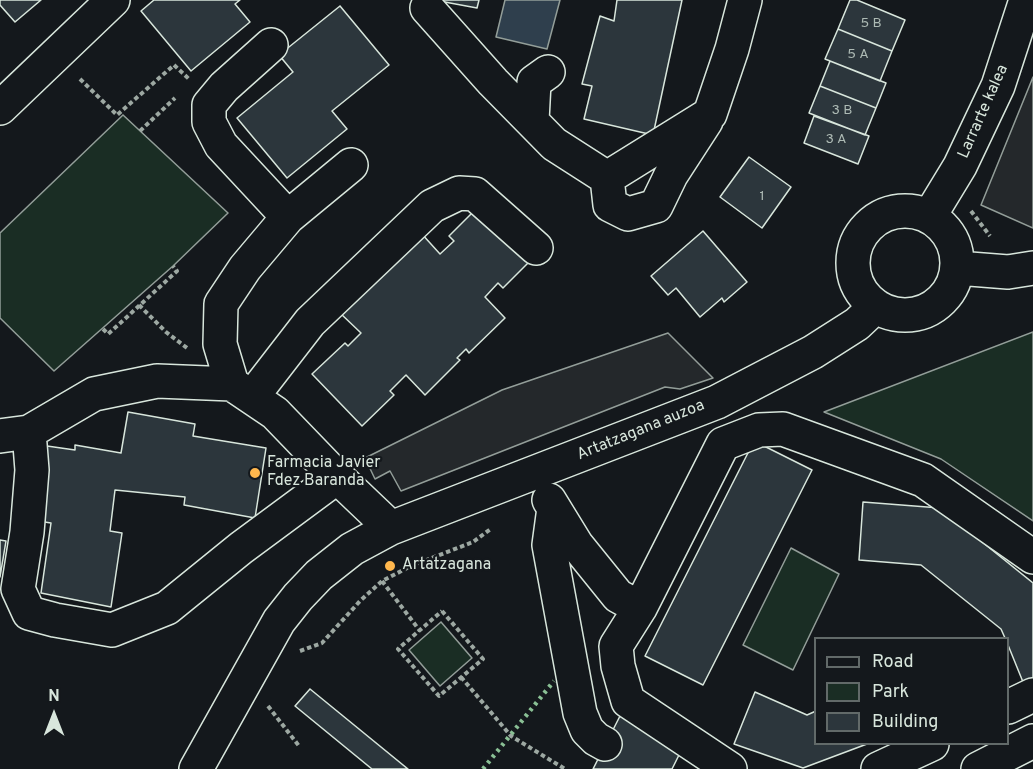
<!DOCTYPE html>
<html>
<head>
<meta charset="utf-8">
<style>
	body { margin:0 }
	#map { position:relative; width:1033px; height:769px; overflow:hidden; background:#14181c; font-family:Overpass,sans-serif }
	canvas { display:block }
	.legend { position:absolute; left:814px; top:637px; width:195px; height:108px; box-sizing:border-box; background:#14181c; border:2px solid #626a69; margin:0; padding:8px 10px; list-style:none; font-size:18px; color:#d8e6dc }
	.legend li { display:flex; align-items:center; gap:12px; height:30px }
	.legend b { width:30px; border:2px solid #626a69 }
	.north { position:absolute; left:24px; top:685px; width:60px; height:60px; -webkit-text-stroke:4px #14181c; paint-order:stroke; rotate:0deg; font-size:16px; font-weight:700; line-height:24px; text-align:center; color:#d8e6dc }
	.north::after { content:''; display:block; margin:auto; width:21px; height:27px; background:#d8e6dc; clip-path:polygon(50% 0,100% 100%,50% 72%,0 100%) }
</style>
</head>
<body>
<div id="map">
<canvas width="1033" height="769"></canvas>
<ul class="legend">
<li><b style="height:8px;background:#14181c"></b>Road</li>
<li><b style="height:16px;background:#1a2d24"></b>Park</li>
<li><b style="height:16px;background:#2c363c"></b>Building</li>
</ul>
<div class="north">N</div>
</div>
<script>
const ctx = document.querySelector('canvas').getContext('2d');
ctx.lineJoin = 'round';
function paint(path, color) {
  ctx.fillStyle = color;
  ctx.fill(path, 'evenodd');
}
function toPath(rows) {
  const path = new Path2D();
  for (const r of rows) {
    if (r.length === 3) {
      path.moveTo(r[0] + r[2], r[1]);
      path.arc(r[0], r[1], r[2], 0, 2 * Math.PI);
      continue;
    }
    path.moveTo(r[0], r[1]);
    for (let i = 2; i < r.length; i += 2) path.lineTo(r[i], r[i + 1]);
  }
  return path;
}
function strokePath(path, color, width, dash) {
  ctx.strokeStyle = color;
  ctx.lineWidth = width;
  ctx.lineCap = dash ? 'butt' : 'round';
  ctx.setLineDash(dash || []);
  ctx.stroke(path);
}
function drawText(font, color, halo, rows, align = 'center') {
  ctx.font = font + ' Overpass,sans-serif';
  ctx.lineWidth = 4.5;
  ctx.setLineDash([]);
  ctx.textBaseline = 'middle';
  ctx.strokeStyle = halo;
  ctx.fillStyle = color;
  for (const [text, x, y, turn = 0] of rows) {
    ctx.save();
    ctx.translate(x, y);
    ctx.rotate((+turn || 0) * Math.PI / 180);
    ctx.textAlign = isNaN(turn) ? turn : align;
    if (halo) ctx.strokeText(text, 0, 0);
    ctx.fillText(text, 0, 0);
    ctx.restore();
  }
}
const green = toPath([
	[123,115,228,213,173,266,54,371,0,318,0,233,123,115],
	[1033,332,1033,521,941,459,824,412,1033,332],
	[791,548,839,574,793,670,743,645,791,548],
	[441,622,472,658,440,686,409,650,441,622]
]);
const parking = toPath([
	[1033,77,1033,228,981,205,1033,77],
	[668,333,713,378,680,389,665,387,401,491,390,471,375,479,365,458,502,390,668,333]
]);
const water = toPath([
	[505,0,560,0,547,49,496,37,505,0]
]);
const building = toPath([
	[0,0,41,0,15,22,0,5,0,0],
	[154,0,240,0,235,4,250,22,191,71,141,11,154,0],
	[434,0,479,0,477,8,434,0],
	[617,0,682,0,653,135,584,119,592,86,582,84,600,16,614,21,617,0],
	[850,0,857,0,905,20,892,51,838,29,850,0],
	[340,6,389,65,332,111,347,129,287,178,237,118,293,72,279,55,340,6],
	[838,29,892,51,880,81,825,59,838,29],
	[830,61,886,83,876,108,820,86,830,61],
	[820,86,876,108,865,135,809,113,820,86],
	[814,116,869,136,858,164,804,143,814,116],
	[749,157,791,187,762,228,720,197,749,157],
	[482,203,534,257,503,288,498,283,485,297,505,318,469,353,466,349,457,358,460,360,425,395,406,375,390,391,394,395,362,426,312,374,345,343,348,346,361,333,340,313,421,233,440,254,454,241,449,236,482,203],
	[703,231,747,282,724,302,722,298,700,317,676,288,668,295,651,276,703,231],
	[128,412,195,424,193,436,266,448,255,518,184,505,185,497,115,490,110,531,122,533,111,607,41,593,51,523,38,521,47,446,75,450,75,445,121,453,128,412],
	[754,441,812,470,703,685,645,656,754,441],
	[863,502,940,508,1033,583,1033,678,1023,682,1008,645,1008,638,1005,638,1001,629,921,565,859,560,863,502],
	[0,540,6,541,0,577,0,540],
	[310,689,408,769,372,769,295,706,310,689],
	[755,692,807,715,816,711,816,744,867,744,803,768,734,744,755,692],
	[620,716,682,749,672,769,593,769,620,716]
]);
const path = toPath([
	[80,79,117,115,174,65,189,79],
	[140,131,175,98],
	[971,211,990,236],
	[139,305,166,332,187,348],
	[103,329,108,334,128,316,177,271,173,266],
	[382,581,420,631],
	[442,611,483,659,439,696,398,649,442,611],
	[300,651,322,643,360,601,382,581,411,566,473,542,492,528],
	[461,677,511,736,565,769],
	[268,706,299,746]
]);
const minor = toPath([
	[427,8,493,82,554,144,607,178],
	[271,45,224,87,209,105,209,122,221,145,288,217],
	[0,108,113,0],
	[532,121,534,82,548,72],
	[607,178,710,114,732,49,745,0],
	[607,178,610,205,628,214,656,206,671,175,706,121],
	[905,263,52],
	[929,217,960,166,998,86,1026,0],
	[957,268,1008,272,1033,268],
	[232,384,220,344,221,304,245,268,288,217,351,165],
	[252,397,310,322,432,206,459,193,475,194,536,248],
	[29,432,32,470,27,532,18,589,29,613,55,620,112,630,167,608,241,548,337,477],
	[0,436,29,432,94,394,157,381,232,384,275,413,329,469,391,528],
	[549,500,576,544,618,596,640,608],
	[554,508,549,545,580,713,587,730,596,739,605,744],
	[1008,707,1033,695],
	[196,769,279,621,298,597,319,575,352,549,391,528,717,402,813,352,857,324,876,306],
	[730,769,628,701,618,666,616,646,640,608,723,444,759,430,783,429,923,480,1033,557],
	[878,769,932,744],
	[978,769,1033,741]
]);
const hedge = toPath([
	[483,769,554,681]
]);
const markers = [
	[255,473,6,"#ffb74d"],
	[390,566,6,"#ffb74d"]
];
const numberNames = [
	["5 B",871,24],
	["5 A",858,55],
	["3 B",842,111],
	["3 A",836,140],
	["1",762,197]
];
const streetNames = [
	["Larrarte kalea",984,112,-66],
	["Artatzagana auzoa",641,431,-22]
];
const poiNames = [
	["Farmacia Javier",267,464],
	["Fdez Baranda",267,482],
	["Artatzagana",402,566]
];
paint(green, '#1a2d24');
strokePath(green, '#939e99', 1.5);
paint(parking, '#24282b');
strokePath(parking, '#939e99', 1.5);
paint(water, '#2f3f4d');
strokePath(water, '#939e99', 1.5);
paint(building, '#2c363c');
strokePath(building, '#d8e6dc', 1.5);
strokePath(minor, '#d8e6dc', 36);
strokePath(path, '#9da8a2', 4, [4.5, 3]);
strokePath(minor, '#14181c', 33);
strokePath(hedge, '#8ac095', 4.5, [3, 4.5]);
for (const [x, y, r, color] of markers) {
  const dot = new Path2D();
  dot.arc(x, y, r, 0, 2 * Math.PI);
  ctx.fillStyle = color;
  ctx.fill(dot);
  strokePath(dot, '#14181c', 2);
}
drawText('14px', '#adbab4', null, numberNames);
drawText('16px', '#d8e6dc', '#14181c', streetNames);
drawText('16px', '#d8e6dc', '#14181c', poiNames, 'left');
</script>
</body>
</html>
